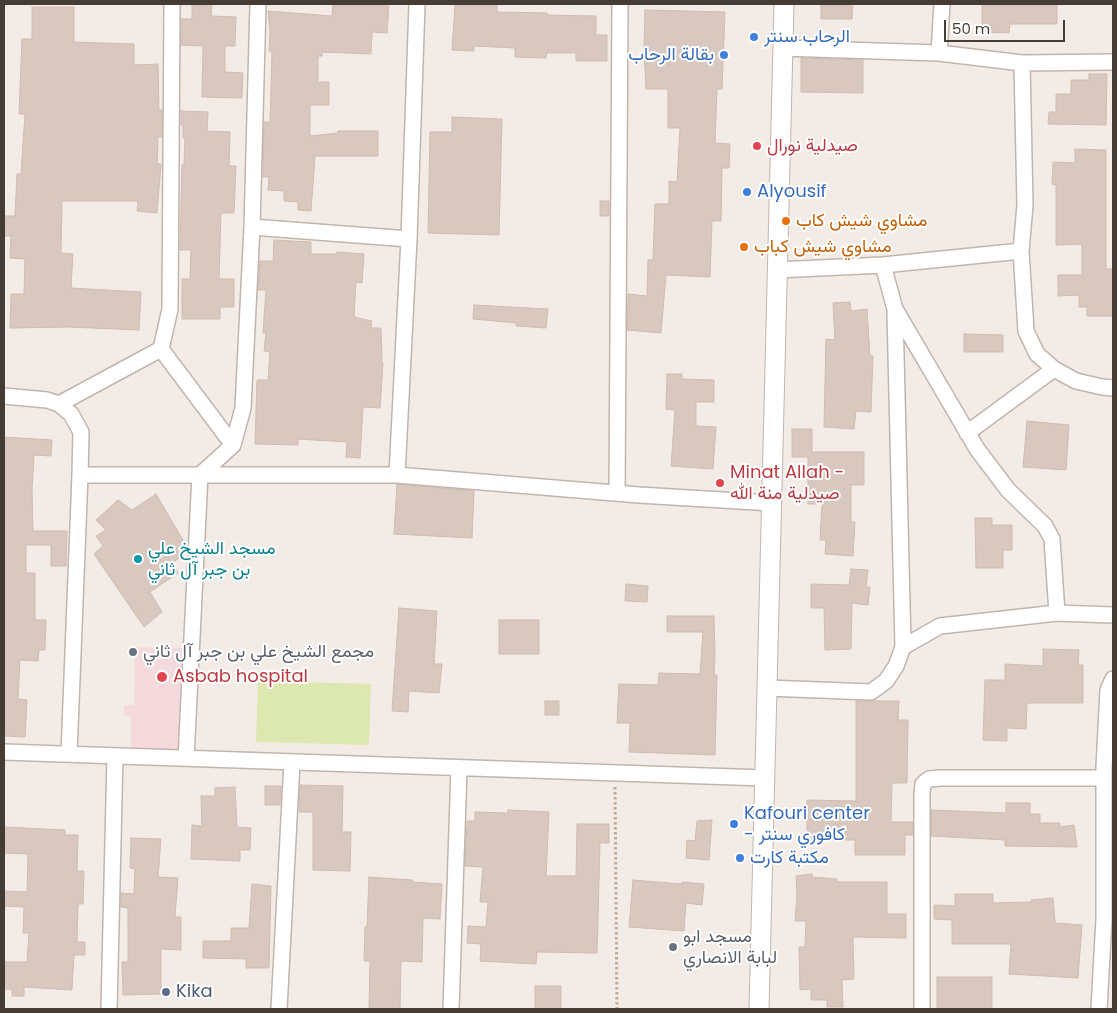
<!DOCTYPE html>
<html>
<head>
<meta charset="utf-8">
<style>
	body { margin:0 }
	#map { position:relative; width:1117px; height:1013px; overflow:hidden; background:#f3ece6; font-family:Poppins,sans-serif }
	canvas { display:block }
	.frame { position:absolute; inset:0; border:5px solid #463c36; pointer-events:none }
	.scale { position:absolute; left:944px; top:20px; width:121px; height:22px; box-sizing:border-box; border:2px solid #463c36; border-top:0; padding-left:6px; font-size:15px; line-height:18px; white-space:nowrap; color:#463c36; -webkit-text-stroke:4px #fff; paint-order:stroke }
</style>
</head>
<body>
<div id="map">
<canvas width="1117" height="1013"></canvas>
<div class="frame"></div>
<div class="scale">50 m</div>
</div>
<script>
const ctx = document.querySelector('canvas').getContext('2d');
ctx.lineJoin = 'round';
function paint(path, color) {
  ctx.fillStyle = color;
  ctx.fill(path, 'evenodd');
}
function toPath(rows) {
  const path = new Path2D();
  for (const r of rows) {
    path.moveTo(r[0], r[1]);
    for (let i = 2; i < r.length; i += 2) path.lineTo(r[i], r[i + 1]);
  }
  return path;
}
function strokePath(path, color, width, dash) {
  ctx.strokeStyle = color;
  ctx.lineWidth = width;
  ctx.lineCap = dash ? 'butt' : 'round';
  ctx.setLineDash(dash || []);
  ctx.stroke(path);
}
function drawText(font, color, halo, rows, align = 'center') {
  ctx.font = font + ' Poppins,Vazirmatn,sans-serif';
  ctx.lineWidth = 4;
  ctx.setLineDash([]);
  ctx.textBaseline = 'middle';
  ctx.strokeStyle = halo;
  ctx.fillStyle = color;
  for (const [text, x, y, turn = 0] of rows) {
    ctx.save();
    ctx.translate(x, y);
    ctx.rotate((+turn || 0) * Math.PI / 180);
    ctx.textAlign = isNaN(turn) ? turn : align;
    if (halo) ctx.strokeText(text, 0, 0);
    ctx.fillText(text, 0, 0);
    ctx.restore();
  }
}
const medical = toPath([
	[135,647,190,648,187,758,131,756,131,716,124,716,124,705,134,705]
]);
const green = toPath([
	[258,681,371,684,369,745,256,742]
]);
const building = toPath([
	[192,4,212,4,211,16,236,17,235,46,225,46,225,72,243,73,242,98,202,97,203,46,181,45,181,19,192,19,192,4],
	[333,4,389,4,387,33,372,32,371,54,322,52,322,56,318,56,318,82,329,82,329,105,310,105,310,136,338,133,338,131,378,131,378,156,315,156,311,211,298,210,298,202,284,201,284,191,268,190,269,177,263,177,264,122,270,122,272,52,269,51,270,31,268,11,332,16,333,4],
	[455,4,497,4,497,12,547,13,547,15,596,16,596,35,607,35,607,61,576,61,576,53,547,53,546,58,515,57,515,48,474,46,474,51,452,50,455,4],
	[821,4,853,4,852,19,821,19,821,4],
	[982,4,1057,4,1057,24,1010,24,1009,33,982,32,982,4],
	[32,7,74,7,74,42,134,44,134,65,158,64,159,110,162,110,162,137,158,137,157,164,161,164,157,213,137,211,138,201,62,201,61,253,73,254,71,288,141,292,139,330,68,327,10,328,11,294,24,294,25,259,10,258,11,236,4,236,4,216,15,216,17,174,21,174,25,114,19,114,22,39,32,39,32,7],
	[645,10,725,12,722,89,717,89,715,143,730,144,729,168,722,168,721,221,712,221,710,277,666,275,661,333,627,330,628,294,647,296,648,260,653,260,655,204,669,204,669,181,677,182,680,128,668,128,668,89,646,89,644,49,645,10],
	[801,58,863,60,863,93,801,92,801,58],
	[1089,74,1107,74,1106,125,1048,124,1049,112,1056,112,1056,94,1071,94,1071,80,1089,80,1089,74],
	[181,111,208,112,207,131,230,132,229,166,236,166,234,213,221,213,219,279,234,279,234,307,220,307,220,319,182,319,182,279,190,279,191,250,180,250,182,165,184,165,185,138,183,138,183,125,181,125,181,111],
	[452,117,502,119,499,235,428,233,430,132,452,132,452,117],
	[1075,149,1106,150,1106,269,1113,269,1113,316,1087,316,1087,307,1079,307,1079,295,1058,296,1058,275,1082,275,1082,244,1056,245,1056,185,1052,184,1053,162,1075,163,1075,149],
	[600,201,609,201,609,216,600,216,600,201],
	[274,240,311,242,311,254,337,254,337,252,364,254,362,283,356,282,354,317,372,321,371,328,381,328,382,363,383,363,380,408,363,407,360,458,346,457,347,442,298,439,298,445,255,444,257,380,268,380,270,352,264,351,266,333,263,333,266,290,258,290,260,261,273,261,274,240],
	[850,302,851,311,867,309,870,356,873,356,871,412,856,411,854,429,824,427,826,339,835,340,833,303,850,302],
	[474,305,548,309,546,328,516,326,516,323,473,319,474,305],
	[964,334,1003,335,1003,352,964,352,964,334],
	[667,374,682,374,682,379,714,380,714,402,696,402,696,426,716,427,713,469,671,466,675,410,666,409,667,374],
	[1027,421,1069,425,1066,470,1023,467,1027,421],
	[792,429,812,429,812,452,864,452,864,485,851,485,851,522,855,522,853,556,825,554,826,540,820,540,822,504,808,504,808,457,792,457,792,429],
	[4,437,52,440,51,456,34,455,32,490,33,531,67,531,66,566,51,566,51,545,26,545,26,573,35,573,35,620,46,620,45,650,39,650,38,661,20,660,18,699,27,700,25,737,4,736,4,437],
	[397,484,474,491,472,538,394,534,397,484],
	[156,494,184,542,177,549,183,556,173,562,178,573,150,592,162,612,144,627,94,554,103,546,96,536,106,530,96,520,118,500,132,510,156,494],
	[975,518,992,518,992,525,1012,525,1012,550,1003,550,1003,568,976,568,975,518],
	[851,569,868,570,866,587,870,587,868,605,852,603,851,649,825,650,824,608,811,608,811,584,849,585,851,569],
	[626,584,648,586,647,602,625,601,626,584],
	[399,608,437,611,434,664,442,664,439,693,409,691,408,712,392,711,399,608],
	[667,616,714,616,715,653,714,675,717,675,715,755,629,752,630,723,617,723,619,684,658,685,659,673,700,674,703,632,667,632,667,616],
	[499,620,539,620,539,654,499,654,499,620],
	[1043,649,1079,650,1078,665,1083,665,1083,703,1027,703,1026,729,1007,728,1007,741,983,740,985,680,1005,680,1005,664,1043,666,1043,649],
	[545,701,559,701,559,715,545,715,545,701],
	[856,701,899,701,898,720,908,720,907,783,892,783,891,822,913,822,913,835,905,835,905,855,855,855,855,840,807,840,807,800,856,801,856,701],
	[300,785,343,786,342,832,351,832,350,871,313,870,313,812,299,812,300,785],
	[265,786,281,786,280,805,265,805,265,786],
	[235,787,237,827,251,828,250,850,240,850,240,861,191,859,192,825,202,826,201,796,215,796,215,788,235,787],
	[1006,803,1030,803,1030,814,1040,814,1040,823,1060,823,1060,827,1074,825,1077,847,1005,846,1005,840,931,836,931,810,1006,813,1006,803],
	[508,810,549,812,546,876,576,876,577,824,609,824,609,843,600,843,597,953,537,952,536,964,480,961,481,944,467,943,468,926,486,927,488,902,480,902,483,867,465,866,467,821,475,821,475,812,508,813,508,810],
	[712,820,709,860,686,858,687,840,695,841,697,821,712,820],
	[4,827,65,830,65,835,78,835,77,871,84,871,83,904,78,904,77,942,85,942,85,955,74,955,72,990,24,987,24,996,12,996,12,989,4,989,4,962,27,962,29,933,23,933,24,907,4,906,4,891,27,892,28,854,4,853,4,827],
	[131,838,161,839,158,877,178,878,175,917,181,917,181,950,161,949,161,994,123,995,122,962,128,962,128,908,121,907,121,893,134,894,135,869,130,868,131,838],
	[812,874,812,877,837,879,837,882,887,882,887,914,906,914,906,938,853,937,854,979,842,980,843,1007,827,1007,827,1000,811,1000,811,989,800,990,799,947,805,947,806,921,795,921,797,894,796,876,812,874],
	[369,877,412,880,412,882,442,884,440,919,423,918,422,962,401,961,400,1009,369,1009,370,961,364,961,365,927,367,927,369,877],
	[633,880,682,884,682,882,704,884,702,905,686,903,684,931,629,927,633,880],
	[252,884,271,886,269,968,246,968,246,959,203,958,203,941,231,941,231,928,249,928,252,884],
	[955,894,993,894,993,903,1031,902,1031,900,1053,898,1055,923,1082,925,1078,978,1009,974,1011,944,952,944,952,920,934,919,934,905,955,906,955,894],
	[937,977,992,977,992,1009,937,1009,937,977],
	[535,986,561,986,561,1009,535,1009,535,986]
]);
const path = toPath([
	[615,787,617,1009]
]);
const minor = toPath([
	[782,48,939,53,1022,63,1113,62],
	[939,53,942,4],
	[1022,63,1025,205,1021,251,1026,331,1037,354,1054,369,1076,381,1102,387,1113,388],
	[252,227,409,239],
	[883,265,1021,251],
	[777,270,883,265,895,309,977,449,1008,490,1045,526,1052,539,1057,613],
	[895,312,903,647],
	[161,349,233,445],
	[4,396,47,400,59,404,71,414,81,432,80,475,200,475,233,445,243,408,252,227,258,4],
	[59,404,161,349,170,309,172,4],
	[967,433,1054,369],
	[397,475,409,239,417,4],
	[617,493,620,4],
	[767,688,871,692,886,681,896,666,903,647,940,626,1057,613,1113,615],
	[4,752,764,778],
	[69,754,80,475],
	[186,758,200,475,397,475,639,495,772,503],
	[109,1009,115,756],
	[279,1009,292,762],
	[451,1009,459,768],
	[922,1009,922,793,923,784,929,779,940,778,1104,778],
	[1099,1009,1104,919,1104,767,1108,690,1113,679]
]);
const tertiary = toPath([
	[759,1009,784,4]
]);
const markers = [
	[754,37,5,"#3f7fe0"],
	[724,55,5,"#3f7fe0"],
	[757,146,5,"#e0444e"],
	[747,192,5,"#3f7fe0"],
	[786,221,5,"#e8710a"],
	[744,247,5,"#e8710a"],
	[720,483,5,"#e0444e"],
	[138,559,5,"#0f9aa8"],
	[133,652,5,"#6b7280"],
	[162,677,6,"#e0444e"],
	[734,824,5,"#3f7fe0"],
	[740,858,5,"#3f7fe0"],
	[673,947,5,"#6b7280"],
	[166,992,5,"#5c6f8a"]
];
const shopNames = [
	["الرحاب سنتر",764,37],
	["بقالة الرحاب",714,55,"right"],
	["Alyousif",757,192],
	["Kafouri center",744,814],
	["- كافوري سنتر",744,835],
	["مكتبة كارت",750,858]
];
const healthNames = [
	["صيدلية نورال",767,146],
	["Minat Allah -",730,473],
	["صيدلية منة الله",730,494],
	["Asbab hospital",173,677]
];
const foodNames = [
	["مشاوي شيش كاب",796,221],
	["مشاوي شيش كباب",754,247]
];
const cultureNames = [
	["مسجد الشيخ علي",148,549],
	["بن جبر آل ثاني",148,570]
];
const worshipNames = [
	["مجمع الشيخ علي بن جبر آل ثاني",143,652],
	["مسجد ابو",683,937],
	["لبابة الانصاري",683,958]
];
const serviceNames = [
	["Kika",176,992]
];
paint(medical, '#f4dadc');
paint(green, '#dce8af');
paint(building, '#d8c8bf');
strokePath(building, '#d0bbaf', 1);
strokePath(minor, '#c2b5ac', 18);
strokePath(tertiary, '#c2b5ac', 21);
strokePath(path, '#c1aa9a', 3, [2.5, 2.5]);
strokePath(minor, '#fff', 15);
strokePath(tertiary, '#fff', 19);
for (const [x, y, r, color] of markers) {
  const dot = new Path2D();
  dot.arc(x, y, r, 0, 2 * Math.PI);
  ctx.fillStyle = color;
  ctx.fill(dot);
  strokePath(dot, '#fff', 2);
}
drawText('18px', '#366cbe', '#fff', shopNames, 'left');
drawText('18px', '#be3a42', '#fff', healthNames, 'left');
drawText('18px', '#c56008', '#fff', foodNames, 'left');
drawText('18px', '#0d838f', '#fff', cultureNames, 'left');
drawText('18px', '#5b616d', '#fff', worshipNames, 'left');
drawText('18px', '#4e5e75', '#fff', serviceNames, 'left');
</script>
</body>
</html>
